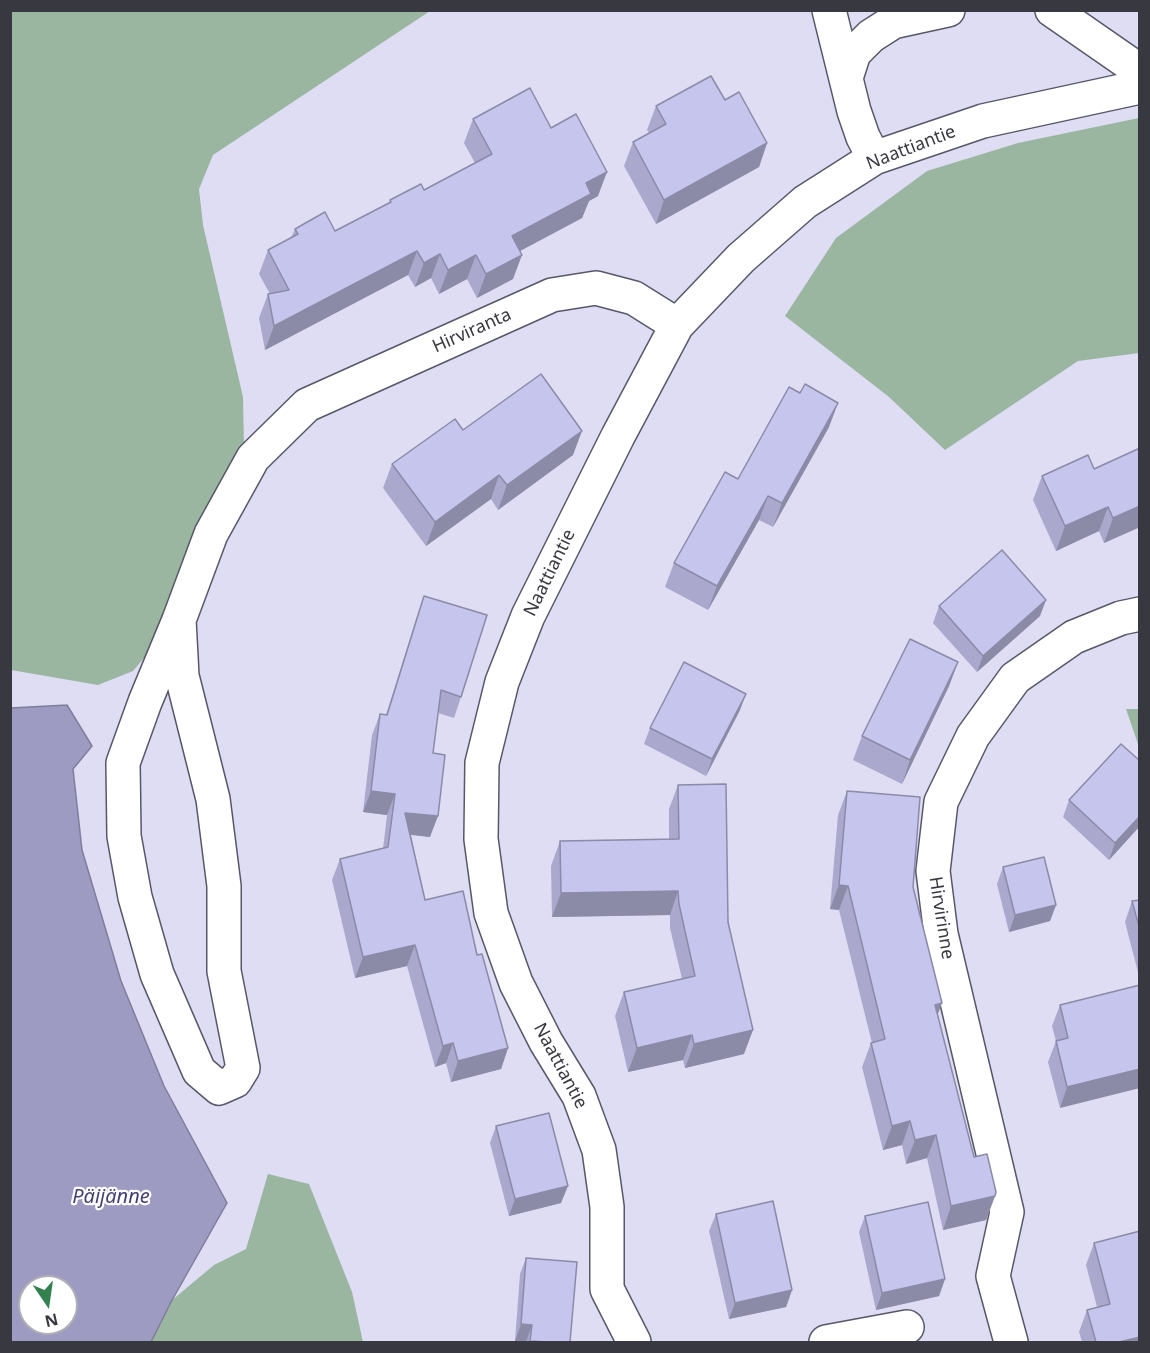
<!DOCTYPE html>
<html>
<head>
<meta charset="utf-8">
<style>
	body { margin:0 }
	#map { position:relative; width:1150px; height:1353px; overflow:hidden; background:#deddf3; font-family:"Noto Sans",sans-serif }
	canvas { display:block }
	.frame { position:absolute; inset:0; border:12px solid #383840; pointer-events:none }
	.north { position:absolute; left:18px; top:1275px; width:60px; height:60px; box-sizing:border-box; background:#fff; border:2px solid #afafb3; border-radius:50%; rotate:167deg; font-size:16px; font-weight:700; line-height:24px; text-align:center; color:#383840 }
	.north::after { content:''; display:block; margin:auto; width:21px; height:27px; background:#348150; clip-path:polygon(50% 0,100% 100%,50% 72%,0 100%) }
</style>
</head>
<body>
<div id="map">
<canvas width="1150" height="1353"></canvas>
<div class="frame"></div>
<div class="north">N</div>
</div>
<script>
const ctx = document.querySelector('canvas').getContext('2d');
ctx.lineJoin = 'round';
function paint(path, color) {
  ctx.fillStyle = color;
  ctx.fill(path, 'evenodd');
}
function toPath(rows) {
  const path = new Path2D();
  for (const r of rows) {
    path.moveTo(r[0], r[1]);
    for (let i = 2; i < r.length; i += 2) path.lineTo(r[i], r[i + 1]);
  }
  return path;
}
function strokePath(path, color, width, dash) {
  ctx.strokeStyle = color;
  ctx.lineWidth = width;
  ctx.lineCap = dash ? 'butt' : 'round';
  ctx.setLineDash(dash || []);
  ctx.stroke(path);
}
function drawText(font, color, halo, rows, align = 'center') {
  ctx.font = font + ' "Noto Sans",sans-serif';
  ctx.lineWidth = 4.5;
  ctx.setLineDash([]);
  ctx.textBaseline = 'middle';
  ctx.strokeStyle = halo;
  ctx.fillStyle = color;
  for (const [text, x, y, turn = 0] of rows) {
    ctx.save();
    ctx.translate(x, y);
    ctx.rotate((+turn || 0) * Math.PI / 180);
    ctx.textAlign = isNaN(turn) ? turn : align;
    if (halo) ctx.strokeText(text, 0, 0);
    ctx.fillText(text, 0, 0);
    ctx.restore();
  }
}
const green = toPath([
	[10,11,430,11,213,155,199,189,203,225,243,397,244,448,202,518,175,580,160,639,133,671,98,685,11,670],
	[1139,118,1139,353,1078,361,945,450,889,397,785,316,836,238,927,171,1018,143],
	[1126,709,1139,709,1139,747],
	[268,1174,309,1184,352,1292,363,1342,11,1342,10,1301,30,1323,66,1323,66,1287,126,1269,171,1301,214,1265,246,1249]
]);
const water = toPath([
	[67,705,92,746,73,769,82,850,121,981,164,1086,227,1203,171,1302,151,1342,11,1342,11,708,67,705],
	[30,1287,66,1287,66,1323,30,1323,30,1287]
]);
const minor = toPath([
	[829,10,854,111,863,137,874,158],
	[1052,10,1140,71],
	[846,78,854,53,871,36,893,22,948,10],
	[179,620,145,702,123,763,124,836,135,897,157,974,199,1071,219,1088,235,1081,243,1068,224,971,224,886,213,799,182,676,179,620,211,534,253,458,307,405,552,295,596,288,634,298,677,325],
	[634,1342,607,1289,607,1207,599,1150,579,1096,546,1042,516,983,491,913,481,839,482,763,502,682,528,616,618,436,677,325,741,258,805,202,874,158,983,121,1140,87],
	[826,1342,907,1327],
	[1011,1342,993,1276,1007,1212,941,934,933,871,941,802,973,736,1015,678,1074,637,1121,618,1140,614]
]);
const wall = toPath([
	[725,100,767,143,759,167,656,224,624,166,633,142,649,133,647,130,656,106],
	[473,119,551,128,598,196,589,201,582,218,520,251,513,279,477,298,467,279,439,294,431,278,415,287,408,275,265,350,259,318,268,294,270,294,259,274,268,250,291,238,295,229,335,231,389,203,390,200,424,190,475,163,464,143],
	[829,427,773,527,759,520,708,610,665,587,674,563,738,479],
	[463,430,573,455,498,510,491,499,426,546,383,488,392,464],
	[1140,448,1140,527,1104,543,1099,531,1056,551,1033,500,1042,476,1094,469],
	[424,596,461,697,454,718,438,713,433,753,430,837,411,835,425,900,477,955,508,1048,501,1069,451,1082,446,1063,435,1067,407,966,355,978,332,880,340,859,383,849,387,815,363,812,372,735,380,714,386,715,417,616],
	[939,606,1040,616,977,672,933,623],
	[958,662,949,686,902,784,853,760,862,736],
	[740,710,706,776,644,744,650,728],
	[1140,761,1140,826,1109,860,1063,817,1069,800],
	[678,785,728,922,744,1054,685,1068,683,1060,628,1072,615,1016,624,992,682,979,670,928,670,915,552,917,551,866,560,841,669,840,669,809],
	[847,791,913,887,937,1015,974,1157,995,1196,986,1220,943,1230,927,1158,906,1164,902,1145,883,1150,862,1067,871,1043,872,1043,839,910,830,909,838,815],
	[1003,867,1056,905,1050,921,1009,932,997,884],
	[1140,900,1140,980,1125,922,1132,901],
	[1140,985,1060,1108,1048,1062,1056,1041,1052,1026,1060,1005],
	[496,1126,561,1203,509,1216,490,1143],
	[716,1214,792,1290,786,1307,729,1319,709,1231],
	[865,1216,945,1279,939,1296,876,1310,859,1232],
	[1094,1243,1140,1342,1082,1342,1079,1332,1087,1310,1097,1307,1086,1265],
	[526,1258,570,1342,525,1342,515,1341,520,1274]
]);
const shadedWall = toPath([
	[767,143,759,167,656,224,664,200],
	[607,172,598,196,589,201,582,218,503,260,512,236,586,183],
	[417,251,408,275,265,350,274,326],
	[440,254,431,278,415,287,424,263],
	[476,255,467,279,439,294,448,270],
	[522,255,513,279,477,298,486,274],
	[838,403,829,427,773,527,782,503],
	[582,431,573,455,498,510,507,485],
	[499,475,491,499,426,546,435,522],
	[768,496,759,520,708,610,717,586],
	[1140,506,1140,527,1104,543,1113,518],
	[1108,507,1099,531,1056,551,1065,526],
	[1046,600,1040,616,977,672,983,656],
	[958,662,949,686,902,784,910,760],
	[746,694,740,710,706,776,712,759],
	[371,791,395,794,387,815,363,812],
	[405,813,438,816,430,837,398,833],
	[1140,816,1140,826,1109,860,1115,843],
	[839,885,848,886,839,910,830,909],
	[678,891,670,915,552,917,561,893],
	[1056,905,1050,921,1009,932,1015,915],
	[415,945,407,966,355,978,363,957],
	[942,1003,933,1027,935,1005],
	[753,1030,744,1054,685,1068,694,1044],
	[692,1035,683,1060,628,1072,637,1048],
	[453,1043,446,1063,435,1067,443,1046],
	[508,1048,501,1069,451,1082,458,1061],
	[1140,1069,1140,1088,1060,1108,1067,1087],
	[910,1121,902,1145,883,1150,892,1126],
	[936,1135,927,1158,906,1164,915,1140],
	[568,1186,561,1203,509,1216,515,1199],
	[995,1196,986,1220,943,1230,951,1206],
	[945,1279,939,1296,876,1310,882,1293],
	[792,1290,786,1307,729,1319,735,1303],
	[521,1324,532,1325,526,1342,515,1341],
	[1140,1337,1140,1342,1119,1342]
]);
const building = toPath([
	[711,76,725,100,739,92,767,143,664,200,633,142,666,124,656,106,711,76],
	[530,88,551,128,576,114,607,172,586,183,591,194,512,236,522,255,486,274,476,255,448,270,440,254,424,263,417,251,274,326,268,294,289,290,268,250,298,234,295,229,325,212,335,231,391,202,390,200,421,184,424,190,492,154,473,119,530,88],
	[541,374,582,431,507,485,499,475,435,522,392,464,455,419,463,430,541,374],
	[805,384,838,403,782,503,768,496,717,586,674,563,725,472,738,479,789,387,800,393,805,384],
	[1140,448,1140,506,1113,518,1108,507,1065,526,1042,476,1088,455,1094,469,1140,448],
	[1002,550,1046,600,983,656,939,606,1002,550],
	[424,596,487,615,461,697,441,690,433,753,445,755,438,816,405,813,425,900,463,891,477,955,482,954,508,1048,458,1061,453,1043,443,1046,415,945,363,957,340,859,388,847,395,794,371,791,380,714,387,715,424,596],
	[910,639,958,662,910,760,862,736,910,639],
	[684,662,746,694,712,759,650,728,684,662],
	[1121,744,1140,761,1140,816,1115,843,1069,800,1121,744],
	[726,784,728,922,753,1030,694,1044,692,1035,637,1048,624,992,695,976,679,904,678,891,561,893,560,841,679,839,678,785,726,784],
	[847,791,920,797,913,887,942,1003,935,1005,974,1157,987,1154,996,1192,995,1196,951,1206,936,1135,915,1140,910,1121,892,1126,871,1043,885,1039,848,886,839,885,847,791],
	[1044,857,1056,905,1015,915,1003,867,1044,857],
	[1140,900,1140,930,1132,901,1140,900],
	[1140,985,1140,1069,1067,1087,1056,1041,1068,1038,1060,1005,1140,985],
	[549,1113,568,1186,515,1199,496,1126,549,1113],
	[773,1201,792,1290,735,1303,716,1214,773,1201],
	[928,1202,945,1279,882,1293,865,1216,928,1202],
	[1140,1231,1140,1337,1119,1342,1096,1342,1087,1310,1110,1304,1094,1243,1140,1231],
	[526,1258,577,1262,570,1342,548,1342,530,1341,532,1325,521,1324,526,1258]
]);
const streetNames = [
	["Naattiantie",911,148,-21],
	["Hirviranta",472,331,-24],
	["Naattiantie",550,573,-64],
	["Hirvirinne",941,918,81],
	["Naattiantie",560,1066,62]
];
const waterNames = [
	["Päijänne",111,1197]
];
paint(green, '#9ab6a1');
paint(water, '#9d9bc2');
strokePath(water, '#7f7d9b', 1.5);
strokePath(minor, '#585769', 36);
strokePath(minor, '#fff', 33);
paint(wall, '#aaa9cd');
paint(shadedWall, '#8b8aa7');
paint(building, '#c6c5ee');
strokePath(building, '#8b8aa7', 1.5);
drawText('18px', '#383840', '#fff', streetNames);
drawText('italic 20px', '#443f73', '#fff', waterNames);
</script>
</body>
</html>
